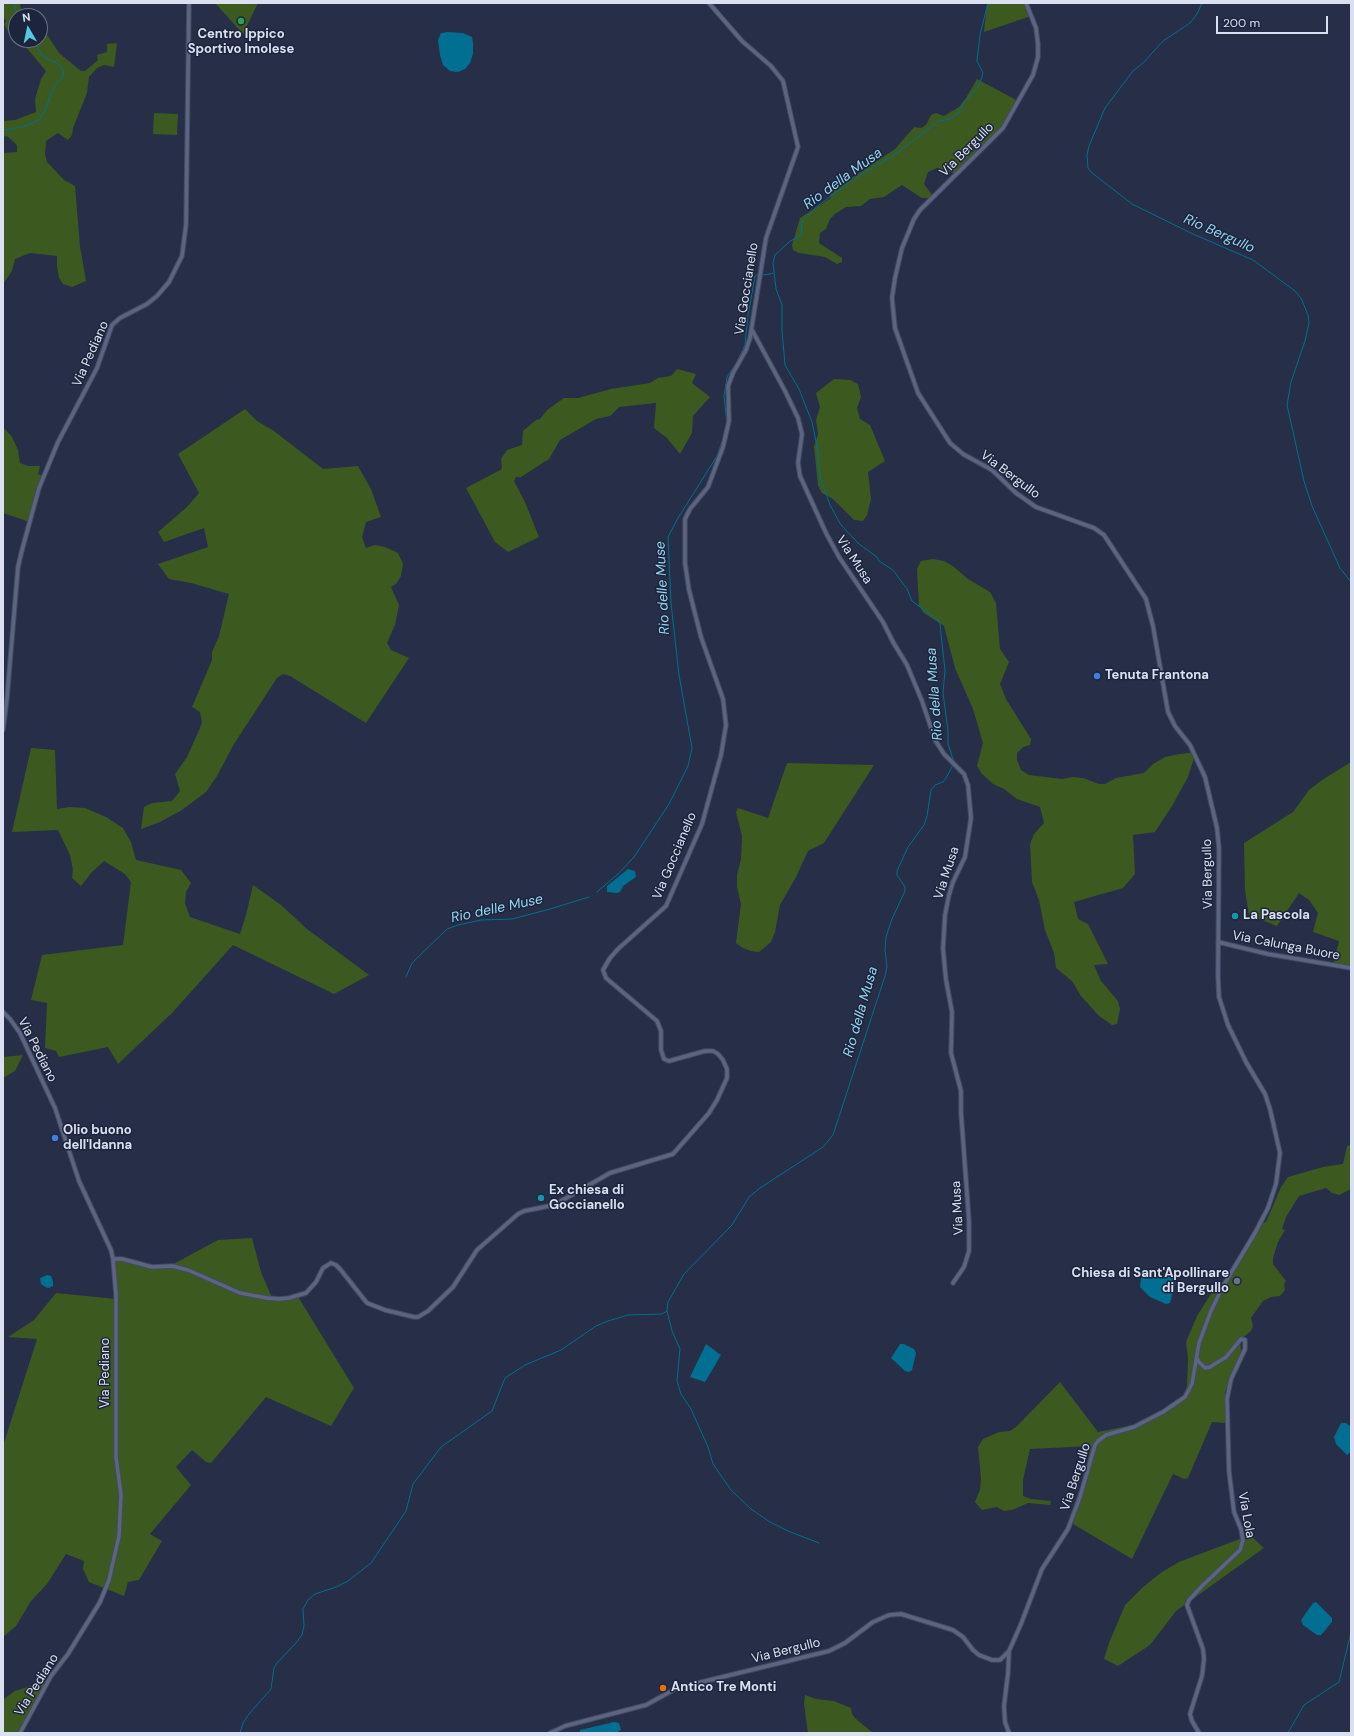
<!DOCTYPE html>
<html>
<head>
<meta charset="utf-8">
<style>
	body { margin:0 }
	#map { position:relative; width:1354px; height:1736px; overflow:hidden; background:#262f47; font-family:"DM Sans",sans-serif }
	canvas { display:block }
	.frame { position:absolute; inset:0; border:4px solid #dae0f0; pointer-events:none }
	.north { position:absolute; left:8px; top:8px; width:40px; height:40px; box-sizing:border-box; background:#1d253c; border:1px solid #697084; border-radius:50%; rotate:351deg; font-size:11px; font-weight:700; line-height:16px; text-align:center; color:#dae0f0 }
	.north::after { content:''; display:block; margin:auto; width:14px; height:18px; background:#56c9e0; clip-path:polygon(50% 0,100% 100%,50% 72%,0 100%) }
	.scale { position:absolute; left:1216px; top:16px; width:112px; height:18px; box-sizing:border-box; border:2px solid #dae0f0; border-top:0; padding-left:5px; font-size:12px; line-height:14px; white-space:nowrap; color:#dae0f0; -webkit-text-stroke:3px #1d253c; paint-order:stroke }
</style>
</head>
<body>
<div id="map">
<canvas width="1354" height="1736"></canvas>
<div class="frame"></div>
<div class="north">N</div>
<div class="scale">200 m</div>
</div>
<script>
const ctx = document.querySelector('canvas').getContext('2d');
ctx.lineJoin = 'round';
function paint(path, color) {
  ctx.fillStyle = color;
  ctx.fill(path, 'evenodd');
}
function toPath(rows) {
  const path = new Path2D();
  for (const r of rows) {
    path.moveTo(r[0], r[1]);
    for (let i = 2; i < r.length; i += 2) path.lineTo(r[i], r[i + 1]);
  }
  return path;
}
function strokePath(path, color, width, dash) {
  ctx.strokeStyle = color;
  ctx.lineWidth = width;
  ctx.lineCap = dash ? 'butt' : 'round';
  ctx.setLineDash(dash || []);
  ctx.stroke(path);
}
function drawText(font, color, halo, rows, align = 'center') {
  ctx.font = font + ' "DM Sans",sans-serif';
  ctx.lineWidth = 3;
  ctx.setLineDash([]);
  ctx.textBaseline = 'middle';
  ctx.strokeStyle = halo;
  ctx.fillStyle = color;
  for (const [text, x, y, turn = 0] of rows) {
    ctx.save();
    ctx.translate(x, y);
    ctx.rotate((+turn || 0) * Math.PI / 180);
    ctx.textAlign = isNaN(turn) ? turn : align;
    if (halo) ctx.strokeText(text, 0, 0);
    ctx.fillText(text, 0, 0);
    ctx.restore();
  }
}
const green = toPath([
	[3,3,21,3,20,6,25,16,16,16,16,40,40,40,40,32,48,36,59,53,81,71,85,71,98,60,97,55,107,52,107,44,117,43,114,67,104,65,97,68,89,77,87,93,73,128,72,135,68,140,58,133,46,141,45,154,47,162,64,180,75,186,80,246,86,281,72,287,63,284,59,278,57,266,57,256,30,253,15,259,12,271,3,284,3,153,17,152,17,145,7,136,3,137,3,121,15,120,36,112,35,99,41,79,46,71,25,46,21,44,14,43,4,24,6,22,5,19,3,19],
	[215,3,258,3,243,34],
	[987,3,1027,3,1031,16,984,32],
	[977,79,1018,101,1002,128,957,174,937,168,928,172,924,184,932,195,929,198,922,198,902,185,884,197,870,199,861,206,846,207,835,214,830,219,826,229,820,233,819,243,842,258,842,262,837,264,825,257,799,253,793,250,792,245,800,218,831,198,829,193,895,149,914,127,921,128,926,125,931,115,936,113,944,116,959,107,966,98],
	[154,113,178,114,177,135,153,134],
	[677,369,696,374,692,383,710,397,693,416,692,433,680,454,667,438,654,428,656,403,619,407,610,416,596,419,560,440,549,459,521,477,516,477,514,481,525,502,539,537,508,552,495,542,466,488,502,469,501,459,507,450,522,445,523,431,536,420,540,419,547,410,564,398,578,398,611,389,650,383,658,378,671,376],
	[834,379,850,380,858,384,861,397,857,408,860,419,870,425,885,461,868,472,871,499,867,515,863,521,854,520,833,499,822,493,818,486,814,447,818,434,816,420,820,407,816,393],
	[245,409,257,421,274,431,323,469,358,466,371,489,381,517,366,522,362,537,366,548,375,545,385,547,398,553,403,564,401,576,396,584,391,587,399,605,395,625,387,643,391,650,409,658,366,723,290,676,283,674,277,678,234,744,217,776,206,792,182,810,160,822,141,829,144,807,152,803,172,801,180,791,175,774,187,757,200,728,202,722,200,712,192,707,212,660,212,652,219,636,229,594,191,583,169,579,158,564,208,547,204,528,164,542,158,532,187,507,199,493,178,454],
	[3,427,12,437,18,450,20,463,28,466,40,466,38,474,44,476,30,522,3,513],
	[933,559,944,561,954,567,968,579,990,592,996,603,1000,649,1009,662,1000,684,1006,699,1031,739,1030,745,1023,747,1017,753,1017,760,1021,770,1029,775,1062,779,1073,777,1083,778,1099,784,1105,784,1116,778,1144,773,1153,764,1165,757,1180,754,1196,752,1188,777,1172,806,1155,832,1133,835,1135,874,1123,888,1074,902,1078,919,1088,924,1108,964,1094,965,1101,981,1118,1001,1120,1009,1117,1024,1112,1025,1099,1016,1081,996,1072,981,1056,968,1054,953,1045,930,1039,900,1032,882,1030,844,1034,834,1044,823,1040,807,1017,799,1004,789,993,784,982,774,977,766,983,743,973,709,955,668,944,626,924,613,919,606,917,569,921,561],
	[31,748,55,750,57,809,70,807,85,808,106,817,123,828,131,842,136,860,181,870,191,883,186,892,185,903,190,917,240,934,246,915,253,885,281,905,307,929,369,975,334,994,233,945,172,1013,118,1064,108,1047,59,1057,56,1051,45,1048,47,1003,31,1000,42,955,123,945,131,882,125,874,104,861,91,873,81,886,72,878,73,870,70,855,58,830,12,832],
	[1351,762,1351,968,1333,967,1339,941,1313,932,1318,913,1309,900,1299,893,1277,926,1249,915,1245,891,1244,843,1293,812,1309,790,1322,780],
	[787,763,874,765,824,843,808,851,796,877,780,905,775,932,771,942,759,952,751,951,743,948,736,943,741,904,737,887,737,875,741,859,742,836,736,812,738,808,768,818],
	[23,1055,15,1071,3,1078,3,1057],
	[1351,1145,1351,1189,1339,1195,1332,1193,1326,1188,1299,1196,1286,1217,1282,1229,1285,1230,1278,1242,1273,1258,1273,1264,1286,1281,1284,1284,1285,1290,1280,1296,1271,1297,1263,1301,1251,1318,1253,1326,1251,1331,1240,1340,1241,1352,1225,1392,1225,1423,1212,1422,1188,1478,1184,1479,1173,1474,1132,1559,1073,1524,1091,1446,1030,1449,1023,1480,1023,1496,1031,1499,1051,1501,1050,1505,1028,1503,1012,1510,1004,1511,997,1507,982,1510,975,1502,980,1490,981,1478,978,1447,983,1439,999,1432,1010,1431,1016,1427,1060,1382,1098,1432,1133,1425,1171,1407,1182,1398,1187,1386,1188,1358,1186,1342,1197,1316,1214,1289,1218,1289,1237,1262,1259,1224,1266,1222,1281,1187,1288,1177,1323,1167,1343,1164,1347,1146],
	[252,1238,261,1272,272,1298,297,1295,354,1388,331,1426,266,1397,211,1463,206,1462,192,1450,176,1467,191,1485,150,1534,162,1541,139,1580,128,1582,124,1596,89,1582,83,1569,84,1561,66,1554,47,1584,31,1601,16,1626,3,1637,3,1446,37,1339,8,1337,34,1320,56,1293,116,1299,114,1260,166,1268,218,1240],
	[1250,1535,1264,1548,1176,1611,1150,1645,1118,1666,1104,1659,1109,1643,1125,1605,1143,1587,1162,1572,1179,1562],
	[46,1681,19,1733,3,1733,3,1701,5,1698,15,1691],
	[805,1695,816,1699,834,1701,851,1708,852,1714,856,1719,873,1733,808,1733,804,1704]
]);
const water = toPath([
	[448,32,463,33,472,37,473,42,473,54,470,63,465,69,458,72,450,71,443,65,440,55,438,40,441,33],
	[628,869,635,871,636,877,623,886,620,892,617,893,607,892,607,886],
	[47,1275,51,1276,53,1281,53,1286,49,1288,45,1287,41,1284,40,1278],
	[1144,1276,1173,1277,1176,1280,1170,1303,1166,1304,1150,1297,1140,1287,1141,1278],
	[706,1344,721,1355,705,1382,690,1377],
	[900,1344,904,1344,914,1349,916,1353,912,1370,909,1372,905,1371,891,1358],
	[1341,1423,1346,1423,1351,1427,1351,1452,1347,1455,1336,1444,1334,1437],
	[1316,1602,1332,1618,1332,1622,1321,1635,1317,1635,1303,1625,1301,1620,1313,1603],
	[614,1722,619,1723,621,1730,616,1733,580,1732,580,1730]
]);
const stream = toPath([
	[15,3,15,8,18,16],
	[1202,3,1197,14,1190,23,1163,41,1144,62,1133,71,1105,108,1089,146,1087,155,1088,168,1091,172,1132,204,1193,234,1253,260,1295,291,1301,298,1308,315,1309,323,1305,341,1291,382,1287,405,1304,481,1312,506,1340,568,1351,582],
	[3,130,23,127,39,120,45,111,53,88,64,75,63,70,57,63,48,59,43,56,32,40],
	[762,275,770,274,773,273],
	[727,424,724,396,727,377,737,362,745,345,748,315,755,276,758,274],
	[954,762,948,744,948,731,943,693,945,671,940,624,938,620,912,601,907,589,893,570,879,561,877,557,859,544,841,525,830,505,820,477,818,451,812,422,799,389,785,365,782,331,782,305,776,289,773,263,775,255,790,241,802,235,801,223,815,208,854,179,894,155,939,121,950,119,958,113,963,104,978,87,982,77,983,73,977,61,980,35,988,3],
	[597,892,619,873,634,857,669,804,688,766,692,748,679,675,671,603,668,537,678,518,717,456,724,436],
	[406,977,412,963,447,929,458,925,481,920,512,919,550,909,589,897],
	[819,1543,788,1531,770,1522,751,1509,731,1490,713,1464,708,1447,691,1409,681,1394,677,1381,680,1349,672,1331,667,1311,668,1302,684,1274,732,1225,749,1197,760,1188,823,1147,833,1135,885,976,887,967,885,950,886,937,892,919,905,891,905,887,897,875,897,871,908,847,924,825,927,816,931,790,935,785,943,782,946,778,953,765],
	[240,1733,243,1723,249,1714,271,1689,274,1668,277,1663,295,1644,302,1635,304,1626,303,1609,308,1600,315,1594,336,1587,348,1581,371,1563,406,1511,413,1484,441,1447,492,1411,505,1378,525,1365,561,1350,596,1326,608,1321,628,1315,662,1314,667,1311],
	[1288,1733,1304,1705,1339,1682,1351,1632]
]);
const street = toPath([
	[752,330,785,391,798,418,802,434,798,463,800,476,826,533,839,557,883,622,893,642,907,665,922,701,935,740,944,754,964,774,968,785,971,818,965,857,953,882,949,895,945,915,943,949,946,980,952,1012,951,1053,961,1091,961,1112,969,1221,969,1251,964,1267,953,1283],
	[3,730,7,698,18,567,22,550,39,488,58,442,97,368,112,325,120,318,147,304,157,296,169,282,182,256,186,225,189,3],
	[1218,942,1268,954,1351,968],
	[3,1012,10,1019,20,1033,55,1108,79,1181,111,1250,113,1259,116,1294,116,1457,121,1495,119,1536,109,1580,100,1602,68,1654,51,1676,20,1733],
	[113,1259,122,1259,152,1267,172,1266,188,1270,240,1293,267,1298,279,1299,289,1298,306,1293,316,1282,323,1268,331,1263,336,1265,340,1269,367,1303,385,1310,414,1317,418,1317,428,1311,453,1287,477,1250,518,1214,524,1211,554,1205,610,1173,673,1154,709,1113,717,1100,727,1078,727,1069,723,1060,718,1054,713,1051,705,1051,669,1061,664,1059,661,1050,661,1031,657,1021,606,978,603,970,610,958,618,949,666,906,702,824,721,755,726,725,723,699,701,637,689,590,685,563,685,519,690,509,708,487,723,447,729,421,728,386,733,373,746,350,750,338,766,238,798,147,783,81,771,66,742,41,709,3],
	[1197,1358,1199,1362,1205,1368,1210,1367,1226,1357,1241,1339,1245,1340,1245,1349,1231,1379,1227,1399,1229,1471,1234,1512,1241,1529,1243,1540,1240,1550,1202,1586,1189,1600,1187,1605,1203,1649,1204,1659,1202,1676,1190,1714,1192,1721,1199,1733],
	[1009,1652,1008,1673,1004,1706,1005,1722,1009,1733],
	[550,1733,565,1726,646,1705,677,1688,829,1651,845,1643,873,1622,889,1615,901,1614,953,1630,963,1637,973,1650,979,1655,992,1660,1000,1660,1009,1651,1021,1624,1042,1569,1068,1529,1080,1497,1095,1445,1098,1441,1106,1435,1134,1427,1163,1412,1185,1397,1192,1384,1199,1343,1211,1311,1222,1288,1255,1233,1268,1208,1276,1184,1280,1153,1270,1109,1265,1094,1246,1062,1228,1025,1219,997,1218,976,1219,848,1217,828,1205,777,1190,745,1175,726,1168,712,1153,626,1146,599,1104,535,1094,528,1036,507,1016,493,992,470,963,454,950,443,918,393,895,328,892,298,895,278,902,248,914,219,920,210,1003,128,1033,75,1038,57,1038,44,1036,28,1026,3]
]);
const markers = [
	[241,21,4,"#2e9e5b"],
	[1097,676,4,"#3f7fe0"],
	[1235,916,4,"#0f9aa8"],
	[55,1138,4,"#3f7fe0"],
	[541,1198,4,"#0f9aa8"],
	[1237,1281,4,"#6b7280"],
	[663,1688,4,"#e8710a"]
];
const poiNames = [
	["Centro Ippico",241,35,"center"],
	["Sportivo Imolese",241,50,"center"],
	["Tenuta Frantona",1105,676],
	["La Pascola",1243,916],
	["Olio buono",63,1131],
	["dell'Idanna",63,1146],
	["Ex chiesa di",549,1191],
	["Goccianello",549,1206],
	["Chiesa di Sant'Apollinare",1229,1274,"right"],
	["di Bergullo",1229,1289,"right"],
	["Antico Tre Monti",671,1688]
];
const streetNames = [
	["Via Bergullo",967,150,-45],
	["Via Goccianello",747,289,-81],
	["Via Pediano",91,354,-66],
	["Via Bergullo",1010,475,37],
	["Via Musa",854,560,57],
	["Via Goccianello",675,856,-67],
	["Via Musa",947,873,-72],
	["Via Bergullo",1208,874,-91],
	["Via Calunga Buore",1286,946,11],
	["Via Pediano",37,1050,63],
	["Via Musa",958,1208,-93],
	["Via Pediano",106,1373,-90],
	["Via Bergullo",1076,1477,-72],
	["Via Lola",1246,1515,80],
	["Via Bergullo",786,1651,-14],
	["Via Pediano",37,1685,-58]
];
const waterNames = [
	["Rio della Musa",843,179,-36],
	["Rio Bergullo",1219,234,24],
	["Rio delle Muse",663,588,-93],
	["Rio della Musa",935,694,-94],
	["Rio delle Muse",497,909,-12],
	["Rio della Musa",861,1012,-74]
];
paint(green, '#3c5920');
paint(water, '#006f91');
strokePath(stream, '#006f91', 1);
strokePath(street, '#444b60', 5.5);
strokePath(street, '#5b6581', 3.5);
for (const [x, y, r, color] of markers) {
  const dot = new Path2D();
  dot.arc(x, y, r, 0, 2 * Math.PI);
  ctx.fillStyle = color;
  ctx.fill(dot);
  strokePath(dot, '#1d253c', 1.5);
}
drawText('bold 13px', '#dae0f0', '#1d253c', poiNames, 'left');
drawText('13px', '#dae0f0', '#1d253c', streetNames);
drawText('italic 14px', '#94d5f3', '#1d253c', waterNames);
</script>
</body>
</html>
